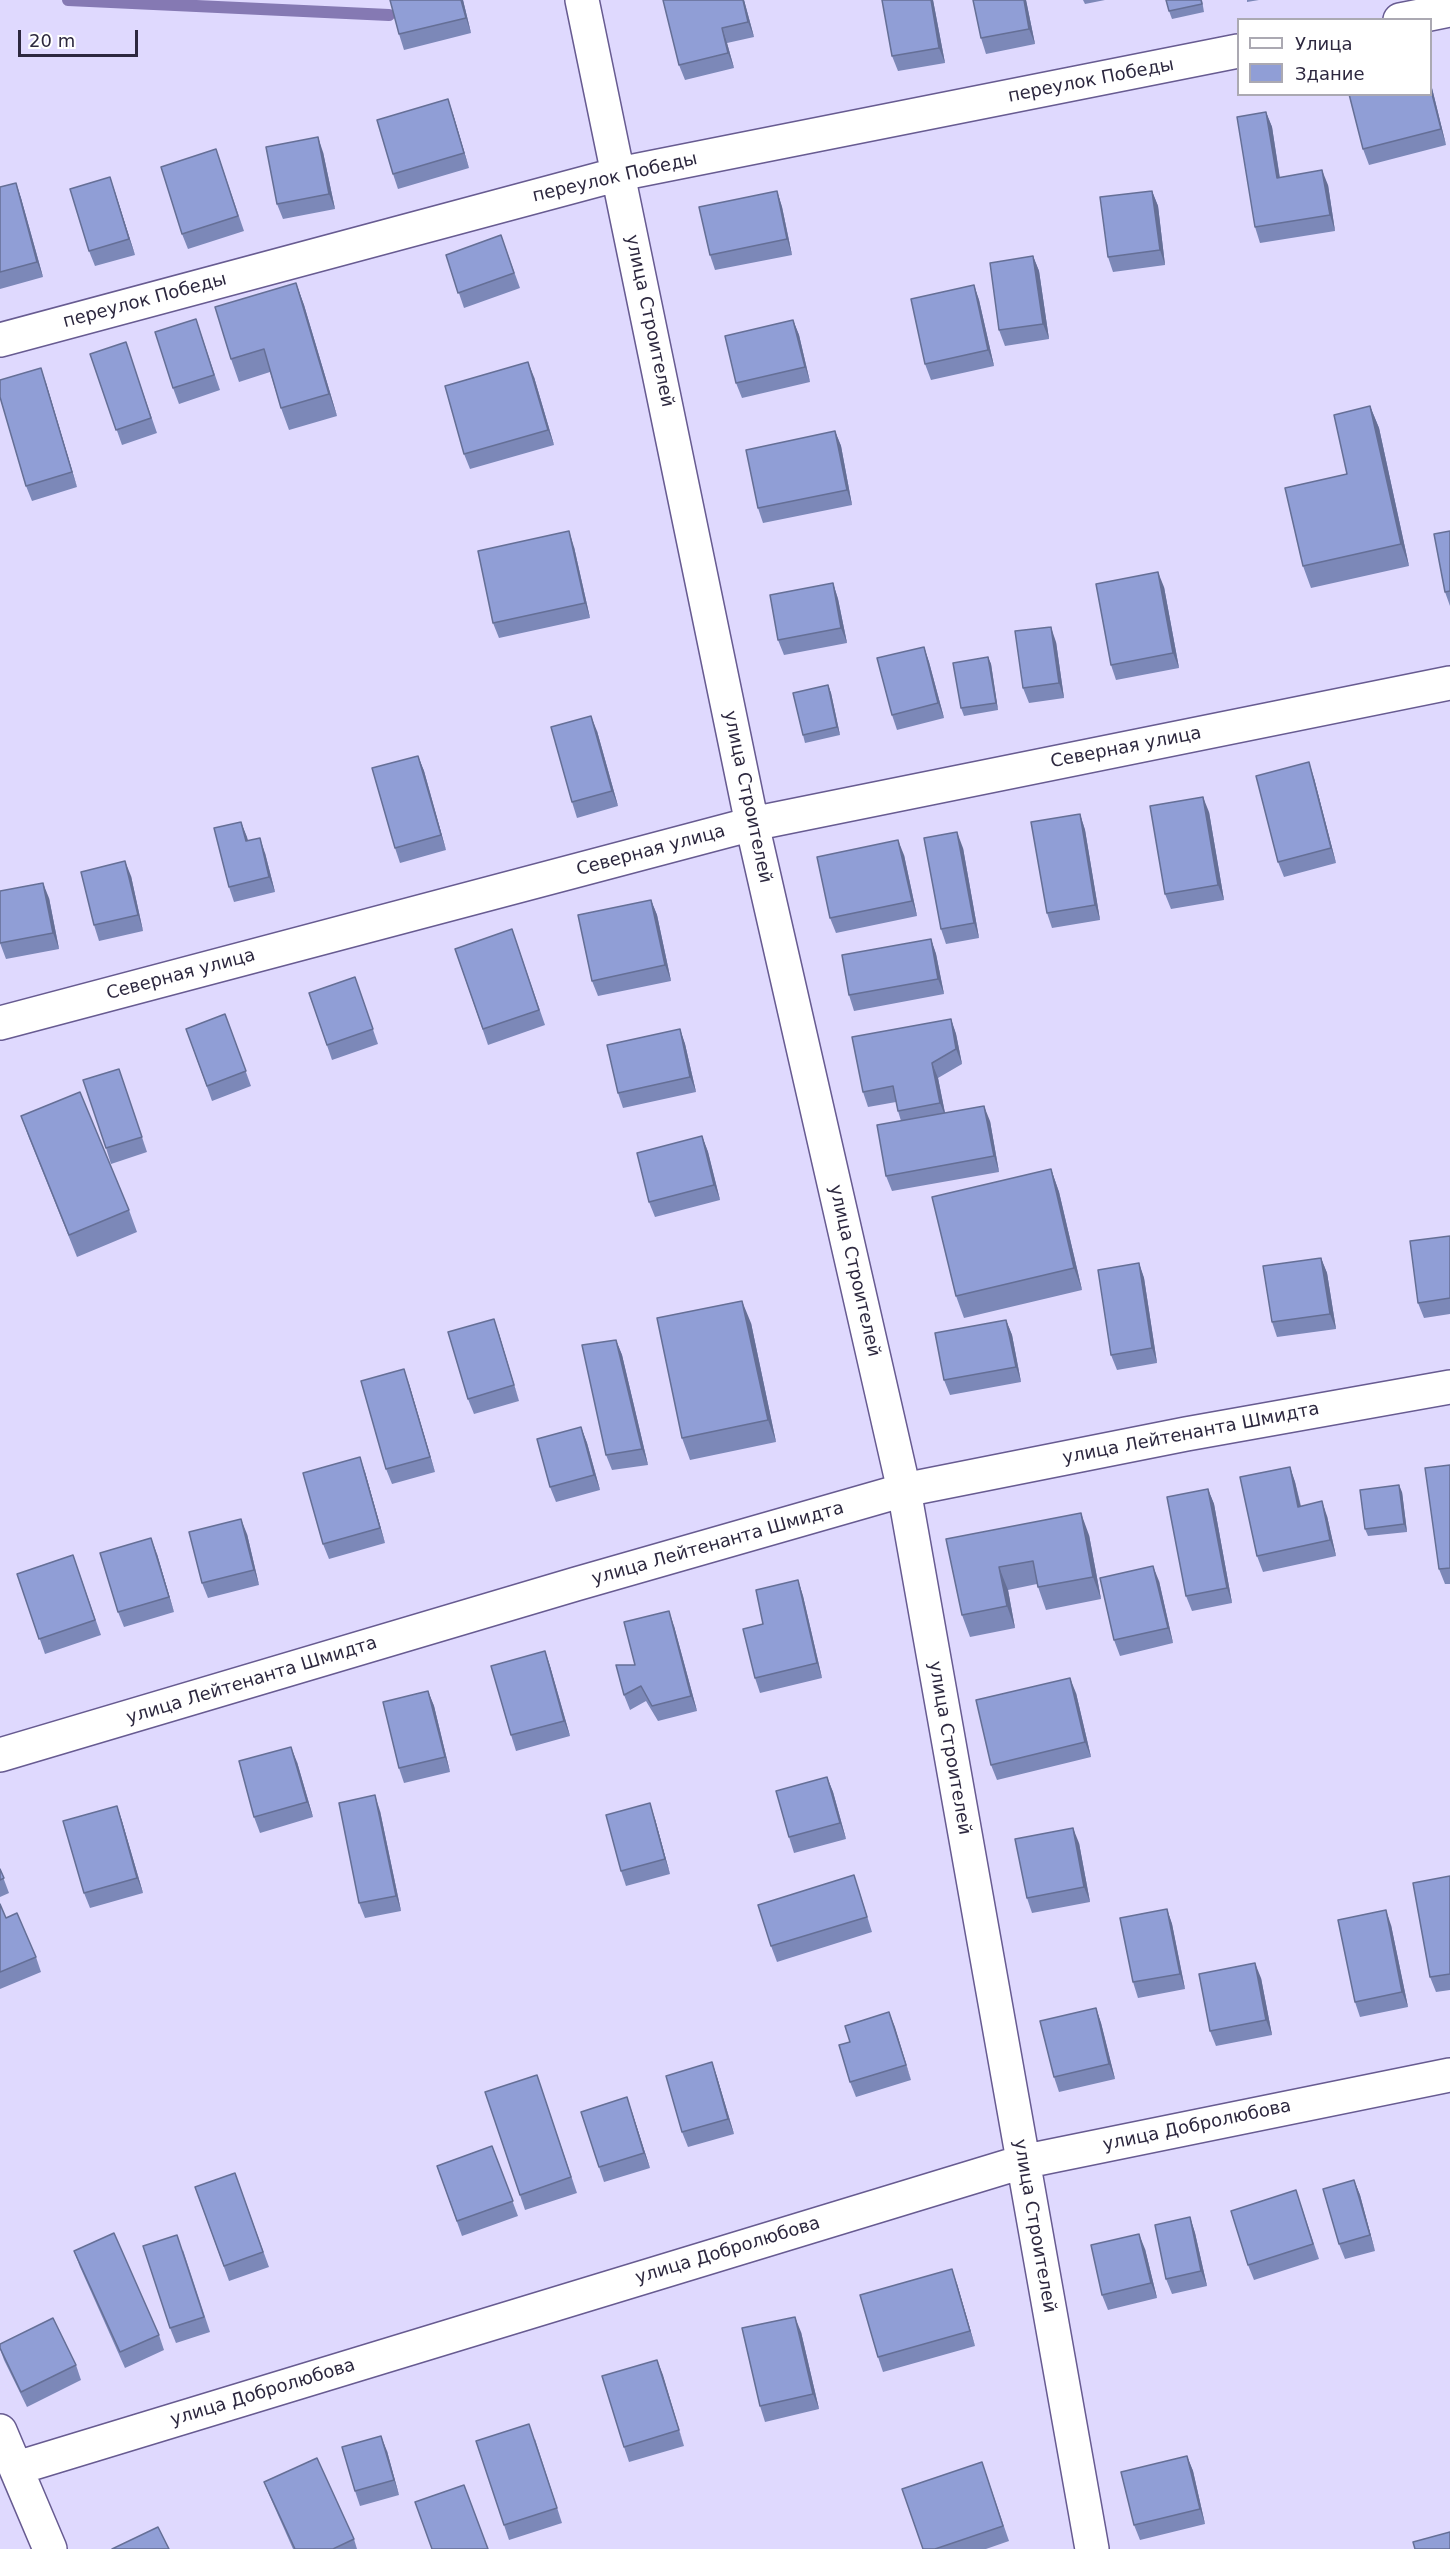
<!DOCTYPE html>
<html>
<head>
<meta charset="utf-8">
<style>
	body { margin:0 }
	#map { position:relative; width:1450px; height:2549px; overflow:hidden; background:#dfd9fe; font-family:"DejaVu Sans",sans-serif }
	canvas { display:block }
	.legend { position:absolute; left:1237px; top:18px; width:195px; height:78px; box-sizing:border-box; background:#fff; border:2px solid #aba9b2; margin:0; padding:8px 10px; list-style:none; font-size:18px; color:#2d283f }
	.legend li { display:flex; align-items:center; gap:12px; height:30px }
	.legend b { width:30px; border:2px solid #aba9b2 }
	.scale { position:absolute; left:18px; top:30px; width:120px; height:27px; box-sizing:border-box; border:3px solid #2d283f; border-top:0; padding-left:8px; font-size:18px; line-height:21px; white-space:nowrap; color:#2d283f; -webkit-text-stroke:4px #fff; paint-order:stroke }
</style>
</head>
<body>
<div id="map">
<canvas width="1450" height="2549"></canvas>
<ul class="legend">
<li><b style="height:8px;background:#fff"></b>Улица</li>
<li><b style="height:16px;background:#909ed6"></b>Здание</li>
</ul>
<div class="scale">20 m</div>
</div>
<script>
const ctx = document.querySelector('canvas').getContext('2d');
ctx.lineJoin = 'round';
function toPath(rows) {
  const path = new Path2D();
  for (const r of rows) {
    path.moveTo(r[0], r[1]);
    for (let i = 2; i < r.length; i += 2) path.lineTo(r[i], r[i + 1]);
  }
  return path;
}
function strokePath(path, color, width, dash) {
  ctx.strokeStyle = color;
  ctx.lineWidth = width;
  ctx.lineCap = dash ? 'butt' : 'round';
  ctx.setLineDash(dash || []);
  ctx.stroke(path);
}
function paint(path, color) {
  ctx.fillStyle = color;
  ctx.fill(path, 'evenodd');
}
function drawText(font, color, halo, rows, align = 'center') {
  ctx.font = font + ' "DejaVu Sans",sans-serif';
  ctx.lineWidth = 4.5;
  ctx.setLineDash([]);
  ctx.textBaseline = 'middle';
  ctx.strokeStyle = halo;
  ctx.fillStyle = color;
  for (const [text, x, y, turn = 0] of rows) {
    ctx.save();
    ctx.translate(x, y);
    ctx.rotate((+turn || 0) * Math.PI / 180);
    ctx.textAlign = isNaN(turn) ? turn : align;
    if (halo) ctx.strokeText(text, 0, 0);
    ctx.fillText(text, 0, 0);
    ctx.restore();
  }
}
const stream = toPath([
	[68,0,389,15]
]);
const minor = toPath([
	[582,0,752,824,904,1490,1092,2549],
	[1400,20,1450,10],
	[0,340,619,174,1238,51],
	[0,1023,752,824,1450,683],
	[0,2431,50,2549],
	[17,2468,1022,2162,1450,2075]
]);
const secondary = toPath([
	[0,1755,576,1584,904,1490,1186,1434,1450,1387]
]);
const wall = toPath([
	[463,0,471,33,404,50,399,34],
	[663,0,744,0,754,37,727,43,734,68,685,80,679,65],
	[933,0,945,63,898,71,892,56],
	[1026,0,1035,44,986,54,981,38],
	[1083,0,1105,0,1085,4],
	[1202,0,1204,12,1172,19,1169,11],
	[1247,0,1259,0,1247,2],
	[1431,84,1446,145,1369,165,1363,149,1431,94],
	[1266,112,1272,127,1280,178,1328,185,1335,231,1260,243,1255,227],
	[453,114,469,168,398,189,393,174],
	[216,149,244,231,188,249,182,234],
	[323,152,335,209,283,219,277,204],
	[16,183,21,198,43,277,0,289,0,187],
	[777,191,782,207,792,255,715,270,710,255],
	[1152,191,1158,206,1165,265,1113,272,1108,257],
	[115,192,135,255,95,266,89,251],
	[501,235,520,288,464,308,446,255],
	[1033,256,1039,271,1049,339,1005,346,999,330],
	[296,283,304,305,337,416,289,430,281,408,270,372,239,382,231,359],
	[974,285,979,300,994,366,931,380,925,364],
	[196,319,220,390,179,404,173,388],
	[793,320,799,335,810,382,742,398,736,383],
	[90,354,131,358,157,433,122,445],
	[534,377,554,445,470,469,464,454],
	[46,383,77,487,32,501,26,486],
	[1370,406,1379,428,1409,566,1311,588,1303,566,1347,474],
	[835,431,841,446,852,505,763,523,758,508],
	[1450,531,1450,606,1445,592],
	[574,547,590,618,499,638,493,623],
	[833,583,838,599,847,643,784,655,778,640],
	[1164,587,1179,668,1116,680,1111,665],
	[1056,642,1064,698,1029,703,1023,688],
	[924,647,929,662,944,718,897,730,892,715],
	[988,657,991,664,998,710,964,716,961,708],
	[828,685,831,693,840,735,805,743,803,735],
	[597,731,618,806,577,818,572,802],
	[418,756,424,771,446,850,400,863,395,848],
	[1314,778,1336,863,1284,877,1278,862],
	[1209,812,1224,900,1171,909,1165,894],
	[1080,814,1085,830,1100,920,1052,928,1047,913],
	[241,822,248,841,265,853,275,892,234,902,229,887],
	[963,848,979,938,946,944,941,929],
	[904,855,917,916,836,933,830,918],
	[131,876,143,931,99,941,94,925],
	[49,898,59,949,6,959,0,943],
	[651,900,657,915,671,981,598,996,592,981],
	[512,929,545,1025,488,1045,455,949],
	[931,939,936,954,944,994,854,1011,849,995],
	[355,977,378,1044,332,1060,309,993],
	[225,1014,251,1086,212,1101,186,1029],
	[951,1019,956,1034,962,1064,938,1078,945,1113,990,1121,999,1172,892,1191,886,1176,901,1121,898,1111,896,1102,868,1107,863,1092],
	[680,1029,685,1044,696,1092,623,1108,618,1093],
	[119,1069,147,1152,111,1164,106,1148],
	[21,1116,129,1210,137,1232,77,1257,29,1138],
	[702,1136,708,1152,720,1200,655,1217,649,1202],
	[1051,1169,1059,1192,1082,1290,964,1318,956,1296],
	[1450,1236,1450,1314,1424,1318,1418,1303],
	[1321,1258,1327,1273,1336,1329,1277,1337,1272,1322],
	[1139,1263,1144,1278,1157,1363,1117,1370,1111,1355],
	[1006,1320,1012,1335,1021,1382,950,1395,944,1380],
	[751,1323,776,1442,690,1460,682,1438],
	[499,1334,519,1401,474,1414,468,1399],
	[616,1340,622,1355,648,1465,612,1470,606,1455],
	[409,1384,435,1472,392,1484,386,1469],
	[581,1427,587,1443,600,1490,556,1502,550,1487],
	[1450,1465,1450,1584,1445,1584,1439,1569],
	[1290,1467,1295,1482,1301,1506,1327,1516,1336,1556,1263,1572,1257,1556],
	[365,1472,385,1543,329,1559,323,1544],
	[1208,1489,1214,1504,1232,1603,1192,1611,1186,1596],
	[1402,1492,1407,1532,1368,1536,1365,1529],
	[247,1534,259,1585,208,1598,202,1583],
	[1089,1535,1101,1599,1046,1610,1037,1584,1008,1590,1015,1628,970,1637,962,1615,946,1539],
	[157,1554,174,1612,124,1627,118,1612],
	[73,1555,101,1635,45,1654,17,1574],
	[798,1580,803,1596,822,1678,760,1693,755,1678,763,1624],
	[1159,1581,1173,1643,1120,1656,1114,1640],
	[674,1626,697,1711,658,1721,646,1701,630,1710,624,1695,635,1665],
	[545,1651,550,1666,570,1736,516,1751,511,1735],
	[428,1691,434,1706,450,1772,404,1783,399,1768],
	[1076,1693,1091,1757,997,1780,991,1765],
	[297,1762,313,1817,260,1833,254,1817],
	[827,1777,833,1792,846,1839,794,1853,789,1837],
	[117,1806,122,1821,143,1893,90,1908,84,1893],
	[380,1811,401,1911,365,1918,359,1903],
	[655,1819,670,1874,626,1886,621,1871],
	[1079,1843,1090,1902,1032,1913,1027,1898],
	[0,1869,9,1893,0,1897],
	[1450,1876,1450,1990,1436,1992,1430,1977],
	[859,1890,872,1932,777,1962,771,1946],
	[0,1904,6,1918,36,1957,41,1972,0,1989],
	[1167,1909,1172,1924,1185,1989,1138,1998,1133,1982],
	[1391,1925,1408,2007,1360,2017,1355,2002],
	[1261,1978,1272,2035,1216,2046,1210,2031],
	[1096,2008,1101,2023,1115,2079,1059,2092,1054,2077],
	[889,2012,911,2080,856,2097,850,2082,850,2042],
	[712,2062,717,2077,734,2134,688,2147,682,2132],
	[542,2090,577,2193,525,2210,485,2092],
	[632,2112,650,2168,604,2182,599,2167],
	[492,2146,518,2216,462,2236,437,2166],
	[235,2173,269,2267,229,2281,195,2187],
	[1354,2180,1360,2195,1375,2251,1345,2259,1339,2244],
	[1301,2205,1319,2259,1254,2280,1248,2265],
	[1190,2217,1195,2233,1207,2286,1172,2294,1166,2279],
	[1145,2249,1157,2298,1108,2310,1102,2295],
	[183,2250,210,2332,176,2343,170,2328],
	[74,2251,159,2335,164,2350,125,2368,80,2267],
	[957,2284,975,2346,883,2372,878,2357],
	[801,2332,819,2409,765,2422,760,2406],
	[0,2344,76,2365,81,2380,27,2407,4,2360,0,2349],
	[657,2360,684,2446,629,2462,624,2447],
	[535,2439,562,2523,509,2540,504,2525],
	[387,2451,399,2495,360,2506,355,2491],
	[1187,2456,1193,2471,1205,2524,1140,2540,1134,2525],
	[982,2462,1009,2541,986,2549,923,2549],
	[264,2482,354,2539,357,2549,293,2549,270,2497]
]);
const shadedWall = toPath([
	[461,0,463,0,471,33,466,18],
	[743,0,744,0,754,37,748,22],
	[931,0,933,0,945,63,939,48],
	[1024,0,1026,0,1035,44,1029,29],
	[722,28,727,43,734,68,728,53],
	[1431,84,1446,145,1441,129,1431,90],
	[448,99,453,114,469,168,464,153],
	[1266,112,1272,127,1282,193,1277,178],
	[318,137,323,152,335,209,329,194],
	[1322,170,1328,185,1335,231,1330,215],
	[110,177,115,192,135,255,129,239],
	[16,183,21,198,43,277,37,262],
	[777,191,782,207,792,255,787,239],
	[1152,191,1158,206,1165,265,1160,250],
	[1033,256,1039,271,1049,339,1043,324],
	[296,283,304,305,337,416,329,394],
	[974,285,979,300,994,366,988,350],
	[793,320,799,335,810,382,805,367],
	[528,362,534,377,554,445,548,430],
	[41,368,46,383,77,487,72,472],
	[1370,406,1379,428,1409,566,1401,544],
	[835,431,841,446,852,505,847,490],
	[569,531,574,547,590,618,585,603],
	[1158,572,1164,587,1179,668,1173,653],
	[833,583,838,599,847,643,841,628],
	[1051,627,1056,642,1064,698,1059,683],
	[924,647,929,662,944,718,938,703],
	[988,657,991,664,998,710,996,703],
	[828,685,831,693,840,735,837,727],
	[591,716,597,731,618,806,612,791],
	[418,756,424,771,446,850,441,835],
	[1309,762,1314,778,1336,863,1331,848],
	[1203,797,1209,812,1224,900,1218,885],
	[1080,814,1085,830,1100,920,1095,905],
	[241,822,247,837,252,856,246,841],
	[957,832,963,848,979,938,974,923],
	[260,838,265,853,275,892,269,877],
	[898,840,904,855,917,916,912,901],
	[125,861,131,876,143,931,138,915],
	[43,883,49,898,59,949,53,933],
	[651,900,657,915,671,981,665,965],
	[931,939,936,954,944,994,938,979],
	[951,1019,956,1034,962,1064,956,1049],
	[680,1029,685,1044,696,1092,690,1077],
	[932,1063,938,1078,946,1118,940,1103],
	[984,1106,990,1121,999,1172,994,1156],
	[702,1136,708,1152,720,1200,714,1185],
	[1051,1169,1059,1192,1082,1290,1074,1268],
	[1321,1258,1327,1273,1336,1329,1330,1314],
	[1139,1263,1144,1278,1157,1363,1152,1348],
	[742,1301,751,1323,776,1442,768,1420],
	[494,1319,499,1334,519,1401,514,1385],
	[1006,1320,1012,1335,1021,1382,1016,1367],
	[616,1340,622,1355,648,1465,642,1449],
	[404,1369,409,1384,435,1472,430,1457],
	[581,1427,587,1443,600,1490,594,1475],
	[360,1457,365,1472,385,1543,380,1528],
	[1290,1467,1295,1482,1304,1522,1298,1507],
	[1399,1485,1402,1492,1407,1532,1404,1524],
	[1208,1489,1214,1504,1232,1603,1227,1588],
	[1322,1501,1327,1516,1336,1556,1330,1540],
	[1081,1513,1089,1535,1101,1599,1093,1577],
	[241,1519,247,1534,259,1585,254,1570],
	[151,1538,157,1554,174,1612,169,1597],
	[1153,1566,1159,1581,1173,1643,1168,1628],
	[999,1567,1008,1590,1015,1628,1007,1606],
	[798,1580,803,1596,822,1678,817,1663],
	[669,1611,674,1626,697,1711,691,1696],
	[545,1651,550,1666,570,1736,564,1721],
	[1070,1678,1076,1693,1091,1757,1085,1742],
	[428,1691,434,1706,450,1772,445,1757],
	[291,1747,297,1762,313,1817,307,1802],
	[827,1777,833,1792,846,1839,840,1823],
	[375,1795,380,1811,401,1911,396,1896],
	[650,1803,655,1819,670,1874,665,1859],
	[117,1806,122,1821,143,1893,137,1878],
	[1073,1828,1079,1843,1090,1902,1084,1887],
	[1167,1909,1172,1924,1185,1989,1180,1974],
	[1386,1910,1391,1925,1408,2007,1402,1992],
	[1255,1963,1261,1978,1272,2035,1266,2020],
	[1096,2008,1101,2023,1115,2079,1109,2064],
	[889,2012,895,2027,911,2080,906,2065],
	[712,2062,717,2077,734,2134,728,2119],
	[627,2097,632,2112,650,2168,644,2153],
	[1354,2180,1360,2195,1375,2251,1370,2235],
	[1190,2217,1195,2233,1207,2286,1201,2271],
	[1139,2234,1145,2249,1157,2298,1151,2283],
	[952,2269,957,2284,975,2346,970,2331],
	[795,2317,801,2332,819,2409,813,2394],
	[657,2360,663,2375,684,2446,679,2430],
	[381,2436,387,2451,399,2495,394,2480],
	[1187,2456,1193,2471,1205,2524,1200,2509]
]);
const building = toPath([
	[390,0,461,0,466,18,399,34,390,0],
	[663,0,743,0,748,22,722,28,728,53,679,65,663,0],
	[882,0,931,0,939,48,892,56,882,0],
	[973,0,1024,0,1029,29,981,38,973,0],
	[1166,0,1201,0,1202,4,1169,11,1166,0],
	[1431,90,1441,129,1363,149,1349,94,1431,94,1431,90],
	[448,99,464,153,393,174,377,120,448,99],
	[1266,112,1277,178,1322,170,1330,215,1255,227,1237,117,1266,112],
	[318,137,329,194,277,204,266,147,318,137],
	[216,149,238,216,182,234,161,167,216,149],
	[110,177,129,239,89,251,70,189,110,177],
	[16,183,37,262,0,272,0,187,16,183],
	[777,191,787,239,710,255,699,207,777,191],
	[1152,191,1160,250,1108,257,1100,197,1152,191],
	[501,235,514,273,458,293,446,255,501,235],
	[1033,256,1043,324,999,330,990,263,1033,256],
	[296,283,329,394,281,408,264,349,231,359,215,307,296,283],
	[974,285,988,350,925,364,911,299,974,285],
	[196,319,214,375,173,388,155,332,196,319],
	[793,320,805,367,736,383,725,336,793,320],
	[126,342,151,418,116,430,90,354,126,342],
	[528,362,548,430,464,454,445,386,528,362],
	[41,368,72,472,26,486,0,397,0,380,41,368],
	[1370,406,1401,544,1303,566,1285,488,1347,474,1334,415,1370,406],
	[835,431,847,490,758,508,746,450,835,431],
	[569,531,585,603,493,623,478,551,569,531],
	[1450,531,1450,591,1445,592,1434,534,1450,531],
	[1158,572,1173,653,1111,665,1096,584,1158,572],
	[833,583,841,628,778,640,770,595,833,583],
	[1051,627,1059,683,1023,688,1015,631,1051,627],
	[924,647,938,703,892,715,877,658,924,647],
	[988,657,996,703,961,708,953,663,988,657],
	[828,685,837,727,803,735,793,693,828,685],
	[591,716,612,791,572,802,551,727,591,716],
	[418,756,441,835,395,848,372,768,418,756],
	[1309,762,1331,848,1278,862,1256,776,1309,762],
	[1203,797,1218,885,1165,894,1150,806,1203,797],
	[1080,814,1095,905,1047,913,1031,822,1080,814],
	[241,822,246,841,260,838,269,877,229,887,214,828,241,822],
	[957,832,974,923,941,929,924,838,957,832],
	[898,840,912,901,830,918,817,857,898,840],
	[125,861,138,915,94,925,81,872,125,861],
	[43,883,53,933,0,943,0,891,43,883],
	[651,900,665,965,592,981,578,915,651,900],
	[512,929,539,1010,483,1029,455,949,512,929],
	[931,939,938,979,849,995,842,955,931,939],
	[355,977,373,1029,327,1045,309,993,355,977],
	[225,1014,246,1071,207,1086,186,1029,225,1014],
	[951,1019,956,1049,932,1063,940,1103,898,1111,893,1086,863,1092,852,1037,951,1019],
	[680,1029,690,1077,618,1093,607,1045,680,1029],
	[119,1069,142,1137,106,1148,83,1080,119,1069],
	[80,1092,129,1210,69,1235,21,1116,80,1092],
	[984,1106,994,1156,886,1176,877,1125,984,1106],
	[702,1136,714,1185,649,1202,637,1153,702,1136],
	[1051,1169,1074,1268,956,1296,932,1197,1051,1169],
	[1450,1236,1450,1298,1418,1303,1410,1241,1450,1236],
	[1321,1258,1330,1314,1272,1322,1263,1266,1321,1258],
	[1139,1263,1152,1348,1111,1355,1098,1270,1139,1263],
	[742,1301,768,1420,682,1438,657,1318,742,1301],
	[494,1319,514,1385,468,1399,448,1332,494,1319],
	[1006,1320,1016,1367,944,1380,935,1333,1006,1320],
	[616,1340,642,1449,606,1455,582,1345,616,1340],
	[404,1369,430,1457,386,1469,361,1381,404,1369],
	[581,1427,594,1475,550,1487,537,1439,581,1427],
	[360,1457,380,1528,323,1544,303,1473,360,1457],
	[1450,1465,1450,1568,1439,1569,1425,1468,1450,1465],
	[1290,1467,1298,1507,1322,1501,1330,1540,1257,1556,1240,1477,1290,1467],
	[1399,1485,1404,1524,1365,1529,1360,1490,1399,1485],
	[1208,1489,1227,1588,1186,1596,1167,1497,1208,1489],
	[1081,1513,1093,1577,1038,1587,1033,1561,999,1567,1007,1606,962,1615,946,1539,1081,1513],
	[241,1519,254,1570,202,1583,189,1532,241,1519],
	[151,1538,169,1597,118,1612,100,1553,151,1538],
	[73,1555,95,1620,39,1639,17,1574,73,1555],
	[1153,1566,1168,1628,1114,1640,1100,1578,1153,1566],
	[798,1580,817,1663,755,1678,743,1629,763,1624,756,1590,798,1580],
	[669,1611,691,1696,652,1706,641,1686,624,1695,616,1665,635,1665,624,1622,669,1611],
	[545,1651,564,1721,511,1735,491,1666,545,1651],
	[1070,1678,1085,1742,991,1765,976,1700,1070,1678],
	[428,1691,445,1757,399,1768,383,1702,428,1691],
	[291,1747,307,1802,254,1817,239,1761,291,1747],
	[827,1777,840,1823,789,1837,776,1791,827,1777],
	[375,1795,396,1896,359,1903,339,1803,375,1795],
	[650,1803,665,1859,621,1871,606,1815,650,1803],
	[117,1806,137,1878,84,1893,63,1821,117,1806],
	[1073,1828,1084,1887,1027,1898,1015,1839,1073,1828],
	[0,1869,4,1878,0,1880,0,1869],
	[854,1875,867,1917,771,1946,758,1905,854,1875],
	[1450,1876,1450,1974,1430,1977,1413,1883,1450,1876],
	[0,1904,6,1918,17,1913,36,1957,0,1972,0,1904],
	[1167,1909,1180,1974,1133,1982,1120,1918,1167,1909],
	[1386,1910,1402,1992,1355,2002,1338,1920,1386,1910],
	[1255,1963,1266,2020,1210,2031,1199,1974,1255,1963],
	[1096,2008,1109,2064,1054,2077,1040,2021,1096,2008],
	[889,2012,906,2065,850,2082,839,2045,850,2042,845,2026,889,2012],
	[712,2062,728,2119,682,2132,666,2076,712,2062],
	[537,2075,571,2177,520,2195,485,2092,537,2075],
	[627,2097,644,2153,599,2167,581,2112,627,2097],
	[492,2146,513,2201,457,2221,437,2166,492,2146],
	[235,2173,263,2252,224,2266,195,2187,235,2173],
	[1354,2180,1370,2235,1339,2244,1323,2189,1354,2180],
	[1296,2190,1313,2244,1248,2265,1231,2211,1296,2190],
	[1190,2217,1201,2271,1166,2279,1155,2225,1190,2217],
	[114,2233,159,2335,120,2352,74,2251,114,2233],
	[1139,2234,1151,2283,1102,2295,1091,2245,1139,2234],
	[177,2235,204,2317,170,2328,143,2246,177,2235],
	[952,2269,970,2331,878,2357,860,2295,952,2269],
	[795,2317,813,2394,760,2406,742,2328,795,2317],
	[53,2318,76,2365,21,2392,0,2348,0,2344,53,2318],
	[657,2360,679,2430,624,2447,602,2376,657,2360],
	[529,2424,557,2508,504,2525,476,2441,529,2424],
	[381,2436,394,2480,355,2491,342,2447,381,2436],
	[1187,2456,1200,2509,1134,2525,1121,2472,1187,2456],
	[317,2458,354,2539,333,2549,295,2549,264,2482,317,2458],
	[982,2462,1003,2526,935,2549,923,2549,902,2489,982,2462],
	[464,2485,488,2549,432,2549,415,2502,464,2485],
	[158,2527,169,2549,112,2549,158,2527],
	[1450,2532,1450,2549,1415,2549,1413,2542,1450,2532]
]);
const streetNames = [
	["переулок Победы",1091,81,-11],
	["переулок Победы",615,178,-13],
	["переулок Победы",145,301,-15],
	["улица Строителей",649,321,78],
	["Северная улица",1126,748,-11],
	["улица Строителей",747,797,78],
	["Северная улица",651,851,-15],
	["Северная улица",181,975,-15],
	["улица Строителей",854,1271,77],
	["улица Лейтенанта Шмидта",1191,1434,-11],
	["улица Лейтенанта Шмидта",718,1544,-16],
	["улица Лейтенанта Шмидта",252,1681,-17],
	["улица Строителей",949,1748,80],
	["улица Добролюбова",1197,2126,-12],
	["улица Строителей",1034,2226,80],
	["улица Добролюбова",728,2251,-17],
	["улица Добролюбова",263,2393,-17]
];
strokePath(stream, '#8579b3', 12);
strokePath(minor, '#675b91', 36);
strokePath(secondary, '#675b91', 36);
strokePath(minor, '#fff', 33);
strokePath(secondary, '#fff', 33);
paint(wall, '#7c88b8');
paint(shadedWall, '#656f96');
paint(building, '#909ed6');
strokePath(building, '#656f96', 1.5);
drawText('18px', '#2d283f', '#fff', streetNames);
</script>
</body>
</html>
